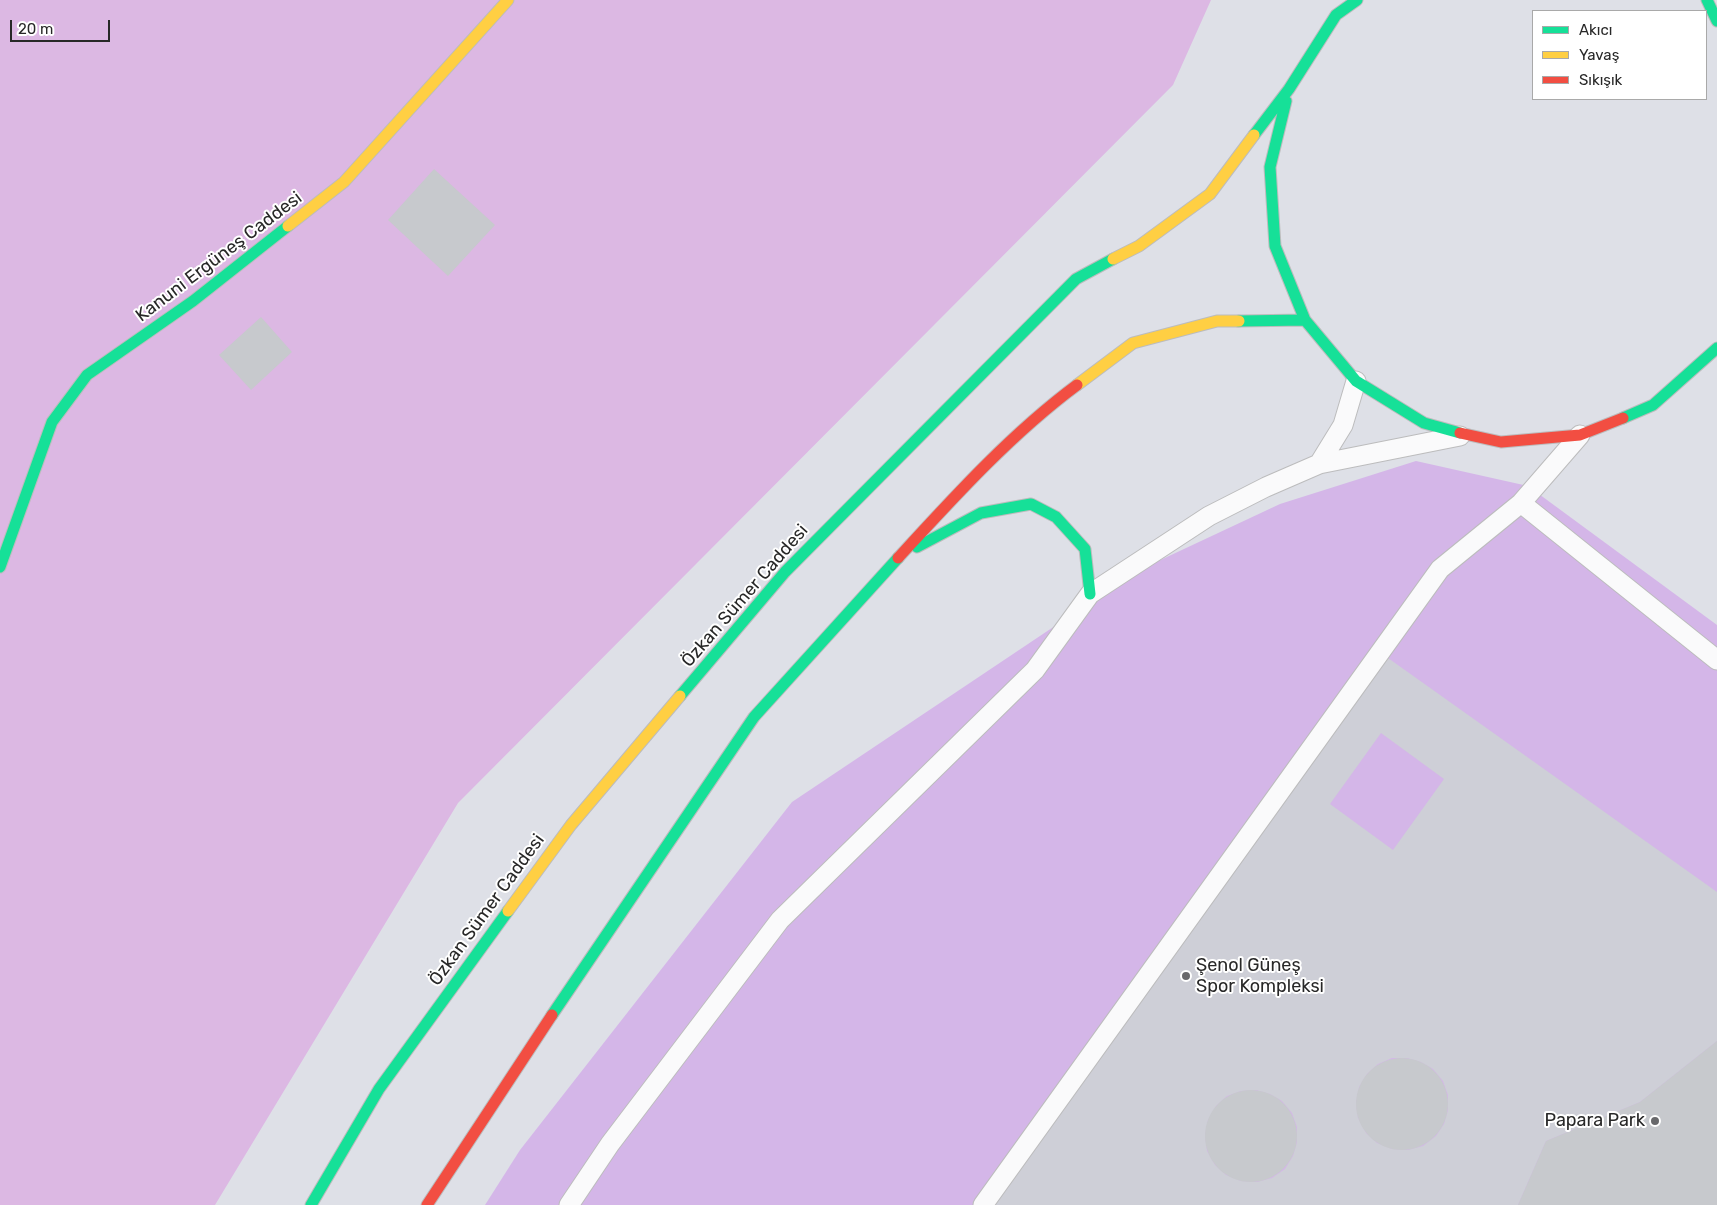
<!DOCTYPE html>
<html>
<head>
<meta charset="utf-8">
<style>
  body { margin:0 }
  #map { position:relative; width:1717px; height:1205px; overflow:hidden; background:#dee0e7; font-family:Rubik,sans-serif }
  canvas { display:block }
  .legend { position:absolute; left:1532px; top:10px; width:175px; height:90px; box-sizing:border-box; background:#fff; border:1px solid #a9a9a9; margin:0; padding:6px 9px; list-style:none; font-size:15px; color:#282828 }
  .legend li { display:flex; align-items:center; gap:10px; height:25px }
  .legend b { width:25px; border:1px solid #a9a9a9 }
  .scale { position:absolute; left:10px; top:20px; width:100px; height:22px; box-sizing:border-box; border:2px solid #282828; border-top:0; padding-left:6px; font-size:15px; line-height:18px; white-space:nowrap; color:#282828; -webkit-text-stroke:4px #fff; paint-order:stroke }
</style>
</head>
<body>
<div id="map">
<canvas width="1717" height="1205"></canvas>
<ul class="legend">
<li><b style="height:6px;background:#16e098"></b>Akıcı</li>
<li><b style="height:6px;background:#ffcf43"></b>Yavaş</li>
<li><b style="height:6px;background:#f24e42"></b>Sıkışık</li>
</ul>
<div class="scale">20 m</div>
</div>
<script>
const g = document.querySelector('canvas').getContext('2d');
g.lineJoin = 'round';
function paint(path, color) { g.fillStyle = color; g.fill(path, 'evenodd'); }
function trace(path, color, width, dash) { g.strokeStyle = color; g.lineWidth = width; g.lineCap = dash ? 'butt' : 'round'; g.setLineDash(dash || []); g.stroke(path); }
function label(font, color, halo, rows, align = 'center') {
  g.font = font + ' Rubik,sans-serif'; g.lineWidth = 4; g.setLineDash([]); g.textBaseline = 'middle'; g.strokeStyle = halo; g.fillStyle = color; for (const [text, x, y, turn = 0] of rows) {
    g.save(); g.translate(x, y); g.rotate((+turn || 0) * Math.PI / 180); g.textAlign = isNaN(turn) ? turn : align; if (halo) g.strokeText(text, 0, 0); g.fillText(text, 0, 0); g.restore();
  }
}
const green = new Path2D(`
  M 0,0 L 1211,0 L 1173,85 L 458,803 L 215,1205 L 0,1205 Z`);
const pitch = new Path2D(`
  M 1416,461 L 1528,486 L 1717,625 L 1717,1205 L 485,1205 L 520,1150 L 792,802 L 1137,571 L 1280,504 Z`);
const plaza = new Path2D(`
  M 1381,653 L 1717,892 L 1717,1041 L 1640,1102 L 1546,1141 L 1518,1205 L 983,1205 ZM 1381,733 L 1444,779 L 1393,850 L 1330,804 ZM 1392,1058 L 1407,1058 L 1421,1062 L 1433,1069 L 1443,1081 L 1448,1095 L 1448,1110 L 1444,1124 L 1436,1136 L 1423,1146 L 1408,1150 L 1392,1149 L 1377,1143 L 1366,1133 L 1358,1118 L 1356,1103 L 1359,1087 L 1367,1074 L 1378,1064 ZM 1256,1090 L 1270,1094 L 1282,1101 L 1292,1113 L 1297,1127 L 1297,1142 L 1293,1156 L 1285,1169 L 1272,1178 L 1257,1182 L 1241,1181 L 1226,1175 L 1215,1165 L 1207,1151 L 1205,1135 L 1208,1120 L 1216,1106 L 1227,1096 L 1241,1091 Z`);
const building = new Path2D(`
  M 434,169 L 495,225 L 448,276 L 388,220 Z
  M 261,317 L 292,352 L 251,390 L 219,355 Z
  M 1717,1041 L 1717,1205 L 1518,1205 L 1546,1141 L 1640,1102 Z
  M1356 1104a46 46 0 1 1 92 0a46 46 0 1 1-92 0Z
  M1205 1136a46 46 0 1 1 92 0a46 46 0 1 1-92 0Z`);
const lane = new Path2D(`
  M 1356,381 L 1343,425 L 1319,464 L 1460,436
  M 1521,503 L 1717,660
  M 569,1205 L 610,1144 L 780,920 L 1035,670 L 1090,594 L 1209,516 L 1266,487 L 1319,464
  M 983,1205 L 1440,569 L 1521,503 L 1580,435`);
const fast = new Path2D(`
  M 1707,0 L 1717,21
  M 1286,101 L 1270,167 L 1275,246 L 1305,320 L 1356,381 L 1424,423 L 1460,433
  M 1254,135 L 1289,89 L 1336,15 L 1357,0
  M 1239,321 L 1305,320
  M 1623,418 L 1653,405 L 1717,348
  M 917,547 L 981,513 L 1031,504 L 1056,517 L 1085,549 L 1090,594
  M 0,567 L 52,422 L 87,375 L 193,301 L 288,226
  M 680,696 L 785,572 L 1076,279 L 1113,259
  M 552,1015 L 754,717 L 898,558
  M 311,1205 L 379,1089 L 508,911`);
const slow = new Path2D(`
  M 288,226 L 344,182 L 508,0
  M 1113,259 L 1139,246 L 1210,194 L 1254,135
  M 1077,385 L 1133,343 L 1217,321 L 1239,321
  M 508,911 L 571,825 L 680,696`);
const jam = new Path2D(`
  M 1460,433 L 1501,442 L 1580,435 L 1623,418
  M 898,558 C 953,498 1011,434 1077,385
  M 427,1205 L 552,1015`);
const markers = [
  [1186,976,5,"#68686b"],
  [1655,1121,5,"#68686b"]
];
const streetNames = [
  ["Kanuni Ergüneş Caddesi",219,257,-37],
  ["Özkan Sümer Caddesi",745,596,-49],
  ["Özkan Sümer Caddesi",487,910,-54]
];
const poiNames = [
  ["Şenol Güneş",1196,966],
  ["Spor Kompleksi",1196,987],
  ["Papara Park",1645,1121,"right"]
];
paint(green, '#dcb8e3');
paint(pitch, '#d4b6e8');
paint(plaza, '#cecfd7');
paint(building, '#c7c9cd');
trace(lane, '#bcbcbd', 21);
trace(fast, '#bcbcbd', 13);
trace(slow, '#bcbcbd', 13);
trace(jam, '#bcbcbd', 13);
trace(lane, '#fafafb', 19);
trace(fast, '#16e098', 11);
trace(slow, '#ffcf43', 11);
trace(jam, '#f24e42', 11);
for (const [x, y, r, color] of markers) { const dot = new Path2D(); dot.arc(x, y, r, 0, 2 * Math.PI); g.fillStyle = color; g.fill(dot); trace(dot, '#fff', 2); }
label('18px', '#282828', '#fff', streetNames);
label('18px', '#282828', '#fff', poiNames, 'left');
</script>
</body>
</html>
